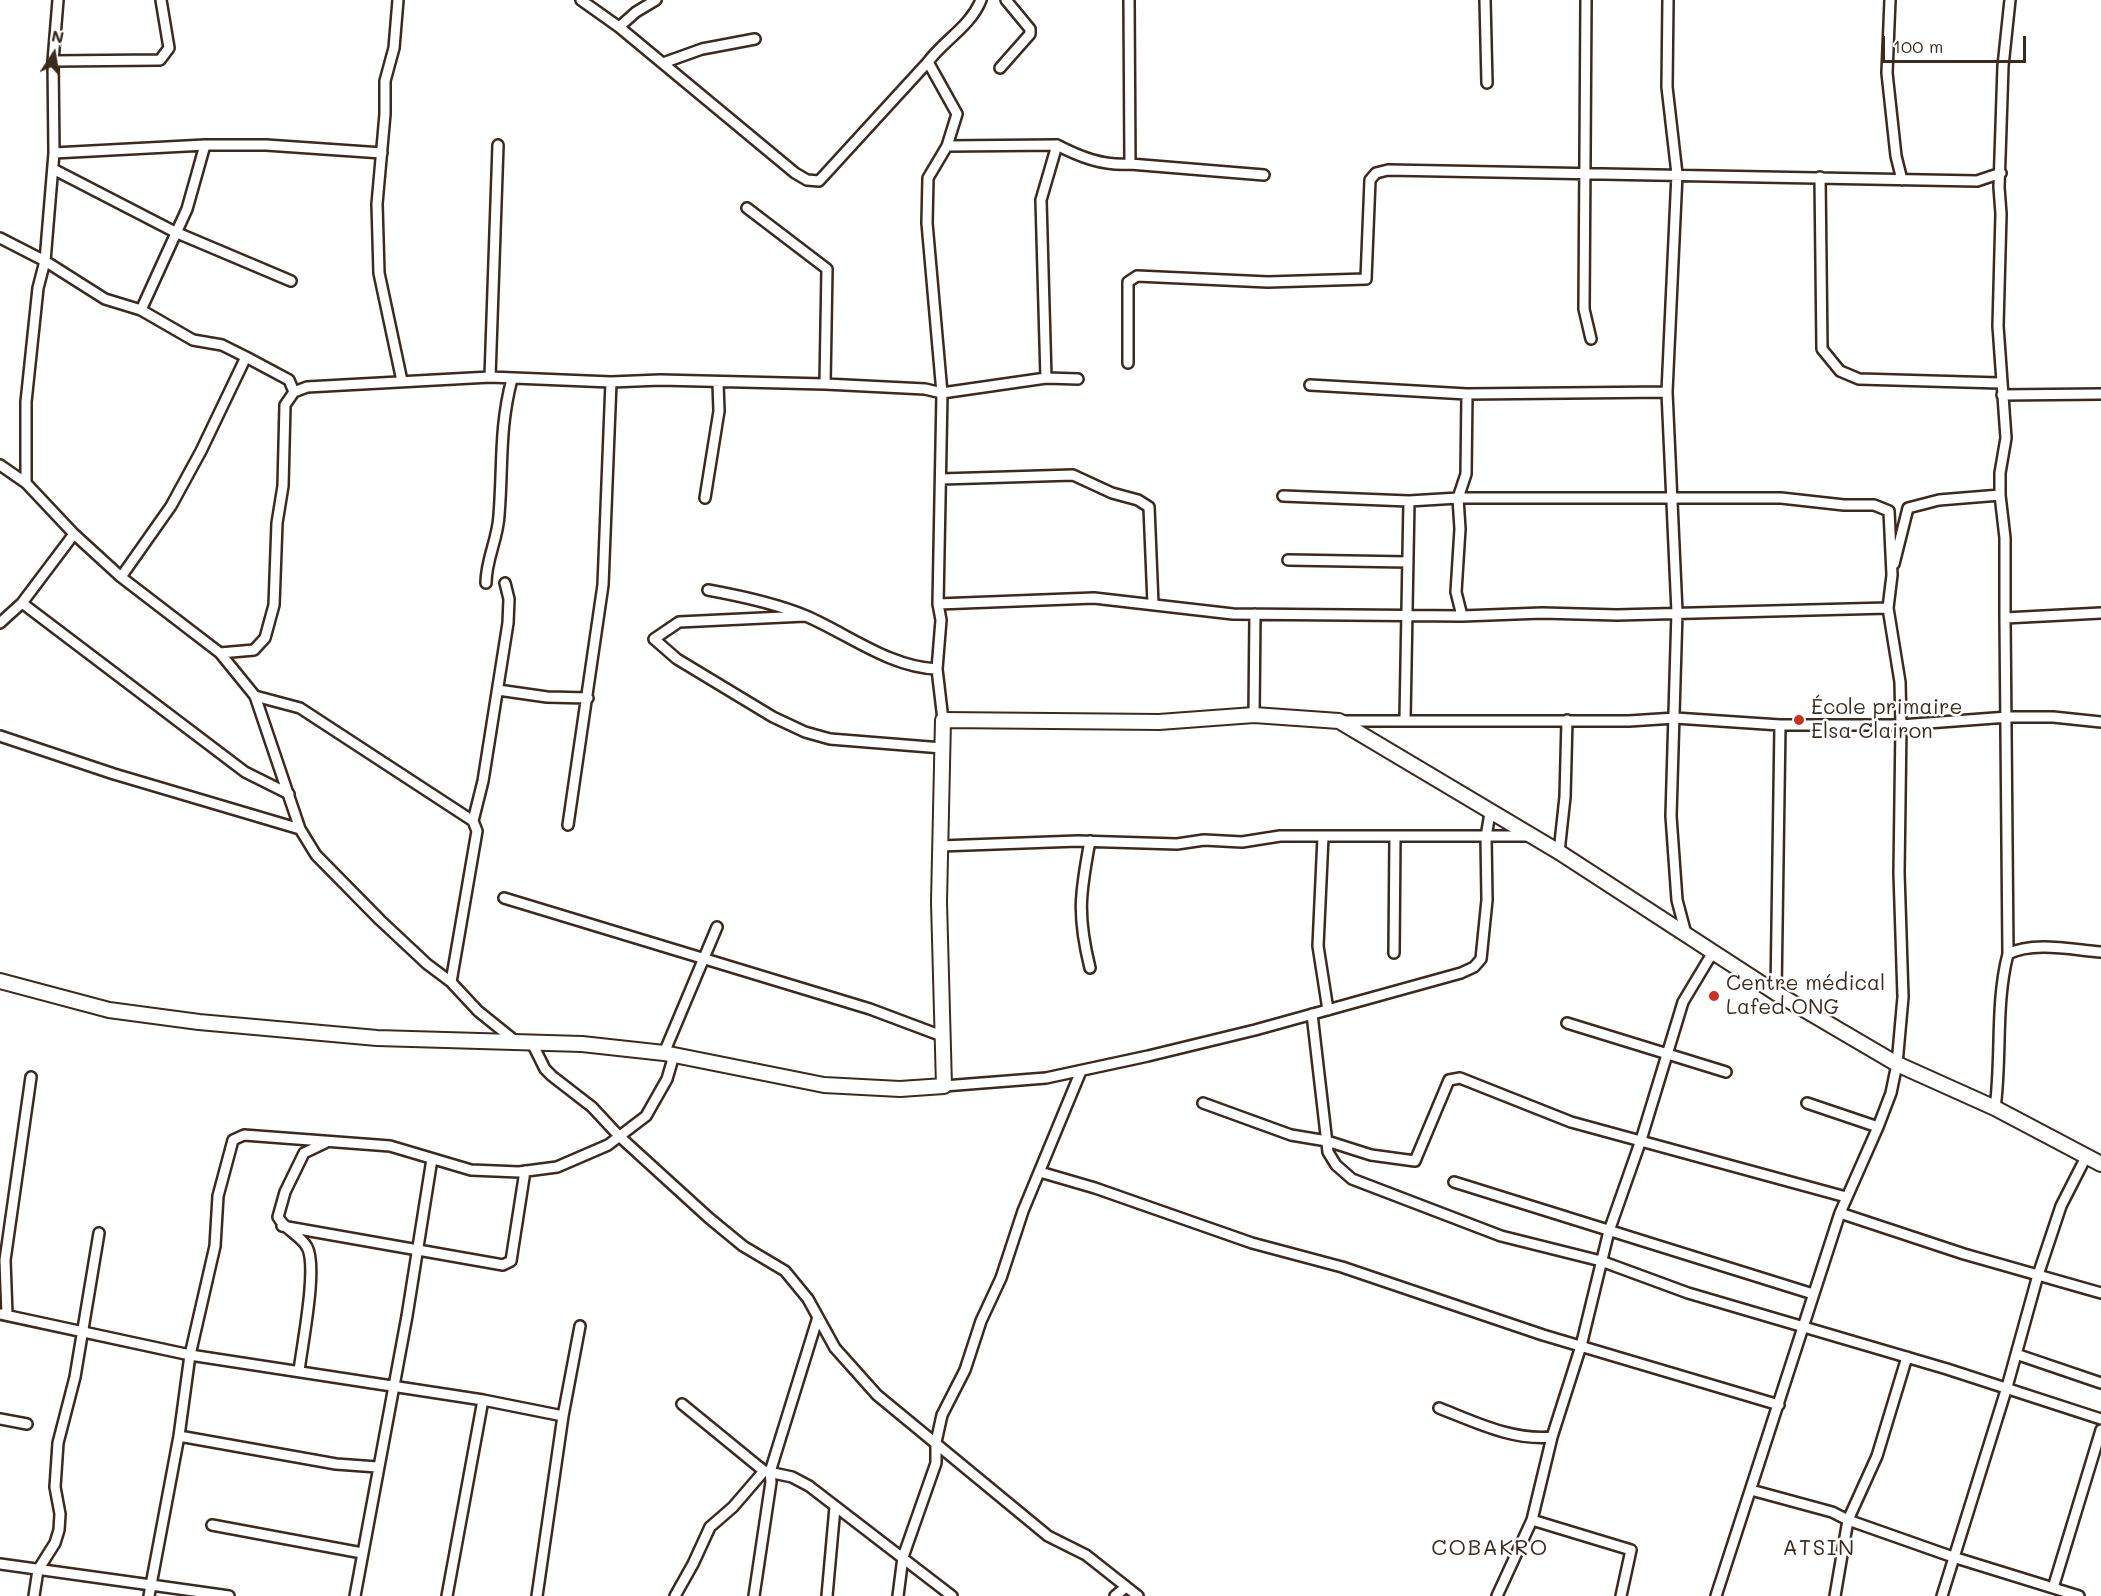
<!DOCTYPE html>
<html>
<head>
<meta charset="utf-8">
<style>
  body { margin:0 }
  #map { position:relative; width:2101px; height:1596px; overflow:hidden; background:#fff; font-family:Mali,sans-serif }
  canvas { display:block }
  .north { position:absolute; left:24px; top:24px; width:60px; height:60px; -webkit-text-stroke:4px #fff; paint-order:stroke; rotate:12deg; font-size:16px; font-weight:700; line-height:24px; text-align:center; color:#3b2a1e }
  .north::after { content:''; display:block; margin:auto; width:21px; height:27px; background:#3b2a1e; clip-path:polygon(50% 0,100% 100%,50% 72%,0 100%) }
  .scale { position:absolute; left:1882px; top:36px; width:144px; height:27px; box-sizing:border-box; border:3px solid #3b2a1e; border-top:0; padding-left:8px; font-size:18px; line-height:21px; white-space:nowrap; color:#3b2a1e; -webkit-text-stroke:4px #fff; paint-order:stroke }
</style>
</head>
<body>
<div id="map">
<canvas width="2101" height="1596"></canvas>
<div class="north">N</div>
<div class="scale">100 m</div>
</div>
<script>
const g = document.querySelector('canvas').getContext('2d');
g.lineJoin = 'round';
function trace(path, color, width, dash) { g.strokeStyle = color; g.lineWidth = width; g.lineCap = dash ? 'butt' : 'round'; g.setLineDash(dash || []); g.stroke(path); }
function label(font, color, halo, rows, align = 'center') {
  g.font = font + ' Mali,sans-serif'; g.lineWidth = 5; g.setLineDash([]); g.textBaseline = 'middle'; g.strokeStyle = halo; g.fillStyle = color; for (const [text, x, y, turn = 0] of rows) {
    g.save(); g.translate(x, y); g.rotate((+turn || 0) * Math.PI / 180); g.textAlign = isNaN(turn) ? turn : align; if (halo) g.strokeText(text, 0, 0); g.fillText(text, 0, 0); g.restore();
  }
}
const street = new Path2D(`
  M 398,0 L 394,48 L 385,81 L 385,114 L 377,204 L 379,273 L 402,381
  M 581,0 L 619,27 L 795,173 L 807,180 L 819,181 L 928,62
  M 1129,0 L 1130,164
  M 1485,0 L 1487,83
  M 1586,0 L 1584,309 L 1591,339
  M 1668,0 L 1667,87 L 1677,174 L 1667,392 L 1677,612 L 1671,816 L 1677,900 L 1686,934
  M 1890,0 L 1887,73 L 1896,156 L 1902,180
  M 619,27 L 636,12 L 656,0
  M 53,61 L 160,60 L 169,48 L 161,0
  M 663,63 L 702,49 L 755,39
  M 1000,68 L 1030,34 L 1030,29 L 1006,0
  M 1057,145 C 1080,157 1103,166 1130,164 L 1264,175
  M 947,146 L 1057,145 L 1041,200 L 1046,378
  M 54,153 L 205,145 L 266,145 L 382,153
  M 53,169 L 175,232 L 291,281
  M 1820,177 L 1822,349 L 1840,371 L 1859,379 L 2000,383
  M 747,208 L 827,269 L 825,384
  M 0,238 L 45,261 L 105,299 L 141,310 L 193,340 L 222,345 L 246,357
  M 141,310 L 187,209 L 205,145
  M 1128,363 L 1128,282 L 1137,276 L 1268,282 L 1366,279 L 1370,180 L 1376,173 L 1388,170 L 1977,181 L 2001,173
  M 490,377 L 498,145
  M 1310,385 L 1467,394 L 1667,392
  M 2002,395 L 2101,394
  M 0,465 L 26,483 L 74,534 L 121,577 L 220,653 L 255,696 L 300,829 L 316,855 L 380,920 L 427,964 L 451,982 L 478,1011 L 514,1040
  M 941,479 L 1073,475 L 1112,493 L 1138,500 L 1149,507 L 1153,604
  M 26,483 L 26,402 L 38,288 L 45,261 L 54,153 L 53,61 L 58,0
  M 1283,496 L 1409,501 L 1458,498 L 1781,498 L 1844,505 L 1874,505 L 1889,511 L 1892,575 L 1888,608 L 1900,682 L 1901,725 L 1899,873 L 1903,997 L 1897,1064 L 1891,1093 L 1878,1127 L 1840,1213 L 1716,1596
  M 705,498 L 719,411 L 718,383
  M 1288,560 L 1408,562
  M 1894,564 L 1908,508 L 1939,500 L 2000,495
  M 121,577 L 171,506 L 201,451 L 246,357 L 289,380 L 294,392
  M 486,583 C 486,559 498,539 499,515 C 503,466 499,428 512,379
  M 708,590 C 741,596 775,603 806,616 C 848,634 889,667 937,669
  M 22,603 L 245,772 L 289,794
  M 938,604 L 1094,598 L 1233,614 L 1462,616 L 1542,613 L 1617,615 L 1888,608
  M 805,616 L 679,622 L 654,639 L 677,659 L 773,717 L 805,732 L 830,739 L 942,748
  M 1462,616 L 1456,592 L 1460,529 L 1458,498 L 1466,474 L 1467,394
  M 2005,618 L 2005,538 L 2000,495 L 2000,473 L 2006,438 L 1998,326 L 2001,214 L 1999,187 L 2003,66 L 2010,0
  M 0,623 L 22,603 L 74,534
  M 220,653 L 254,650 L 265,638 L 274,605 L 277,523 L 283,486 L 285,405 L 294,392 L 307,387 L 490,377 L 611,382 L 660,380 L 825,384 L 925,389 L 942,393 L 1046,378 L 1078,379
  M 498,690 L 547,697 L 588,698
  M 255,696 L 300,708 L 473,821 L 477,831 L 451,982
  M 1254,715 L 1255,614
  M 1405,719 L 1409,501
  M 943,720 L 937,669 L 941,620 L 938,604 L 942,393 L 927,223 L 928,178 L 947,146 L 957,114 L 928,62 C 944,40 970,27 981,0
  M 1341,721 L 1629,721 L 1675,718 L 1780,725 L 1901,725 L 2008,717 L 2053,717 L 2101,722
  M 0,736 L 114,774 L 300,829
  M 473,821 L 483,781 L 508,623 L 509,599 L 505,583
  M 568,825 L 603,585 L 611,382
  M 1323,837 L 1318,946 L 1328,1010
  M 940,846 L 1078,841 L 1177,844 L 1204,840 L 1242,842 L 1280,836 L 1530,836
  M 1559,852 L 1565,797 L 1567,720
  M 504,898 L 870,1009 L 942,1036
  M 1394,953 L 1395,836
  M 2008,954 L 2005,618 L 2101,613
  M 1090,968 C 1077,915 1080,894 1090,841
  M 1776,993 L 1780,725
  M 1312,1014 L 1328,1152 L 1336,1165 L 1352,1179 L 1501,1236 L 1601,1261 L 1688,1293 L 1947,1369 L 2101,1419
  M 1567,1023 L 1726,1072
  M 531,1041 L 545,1069 L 552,1076 L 592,1107 L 619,1136 L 709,1218 L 743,1246 L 785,1271 L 808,1299 L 835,1348 L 877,1395 L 1048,1536 L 1086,1555 L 1138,1596
  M 664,1053 L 717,927
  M 944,1086 L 1046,1078 L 1148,1056 L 1255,1030 L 1461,973 L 1474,967 L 1481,959 L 1487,900 L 1486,837 L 1490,813
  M 1203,1103 L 1291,1135 L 1327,1141 L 1371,1155 L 1415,1161 L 1449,1080 L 1460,1078 L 1571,1122 L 1846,1197
  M 1807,1103 L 1878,1127
  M 1995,1108 C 2002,1057 1995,1004 2008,954 C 2034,941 2073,950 2101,952
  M 1040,1172 L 1095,1188 L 1252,1243 L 1342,1267 L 1543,1335 L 1779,1405
  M 1454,1182 L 1813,1294
  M 1840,1213 L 1964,1254 L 2101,1293
  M 282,1226 L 503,1265 L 511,1261 L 525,1171
  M 0,1314 L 190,1355 L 483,1400 L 563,1416
  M 7,1315 L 5,1260 L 31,1077
  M 2016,1354 L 2101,1383
  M 299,1371 C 302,1345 318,1267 307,1247 C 300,1235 285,1230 278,1217 L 285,1192 L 304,1153 L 325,1143
  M 682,1404 L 764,1471 L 792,1477 L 809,1486 L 952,1596
  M 1439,1408 C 1475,1422 1513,1441 1552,1437
  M 0,1419 L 27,1424
  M 179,1436 L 336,1464 L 377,1467
  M 1751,1490 L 1832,1512 L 1848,1520 L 1953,1557 L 2079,1596
  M 1532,1520 L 1631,1550 L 1621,1596
  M 212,1525 L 362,1553
  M 0,1564 L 151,1585 L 179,1436 L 190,1355 L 215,1246 L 218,1196 L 233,1140 L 244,1135 L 390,1146 L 471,1170 L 519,1172 L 557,1167 L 608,1145 L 646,1116 L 667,1079 L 674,1055
  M 2053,1588 L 2101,1430
  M 34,1596 L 38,1570 L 55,1543 L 59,1530 L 60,1514 L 55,1487 L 58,1443 L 75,1377 L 99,1233
  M 149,1596 L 151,1585 L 229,1596
  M 355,1596 L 407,1316 L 432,1159
  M 447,1596 L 483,1400
  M 537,1596 L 563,1416 L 580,1326
  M 675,1596 L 693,1564 L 710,1527 L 733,1507 L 764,1471
  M 754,1596 L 771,1482 L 770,1472 L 818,1317
  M 827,1596 L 835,1507
  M 898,1596 L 903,1557 L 936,1463 L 936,1442 L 942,1415 L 965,1370 L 981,1321 L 1001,1278 L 1023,1211 L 1081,1071
  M 1115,1596 L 1126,1587
  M 1497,1596 L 1532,1520 L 1552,1437 L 1581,1346 L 1609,1231 L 1641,1140 L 1683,1002 L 1713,952
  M 1835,1596 L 1848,1520 L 1877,1456 L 1907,1357
  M 1942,1596 L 2007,1387 L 2038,1275 L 2061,1206 L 2087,1155`);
const secondary = new Path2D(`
  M 0,981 L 109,1010 L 199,1022 L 377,1038 L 582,1044 L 664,1053 L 824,1085 L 900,1089 L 944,1086 L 939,902 L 943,720 L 1159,722 L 1254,715 L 1339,721 L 1559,852 L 1776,993 L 1897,1064 L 1995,1108 L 2101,1164`);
const markers = [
  [1799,720,6,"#c8321e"],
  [1714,996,6,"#c8321e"]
];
const poiNames = [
  ["École primaire",1811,708],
  ["Elsa Clairon",1811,732],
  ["Centre médical",1726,984],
  ["Lafed ONG",1726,1008]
];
const neighbourhoodNames = [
  ["COBAKRO",1490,1548],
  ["ATSIN",1819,1548]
];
trace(street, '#3b2a1e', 14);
trace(secondary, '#3b2a1e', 18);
trace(street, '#fff', 9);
trace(secondary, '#fff', 14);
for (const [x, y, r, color] of markers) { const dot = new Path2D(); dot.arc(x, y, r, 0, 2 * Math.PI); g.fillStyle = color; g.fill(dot); trace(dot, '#fff', 2); }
label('21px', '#3b2a1e', '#fff', poiNames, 'left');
g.letterSpacing = '1.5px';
label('22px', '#3b2a1e', '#fff', neighbourhoodNames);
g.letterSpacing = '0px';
</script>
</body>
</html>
